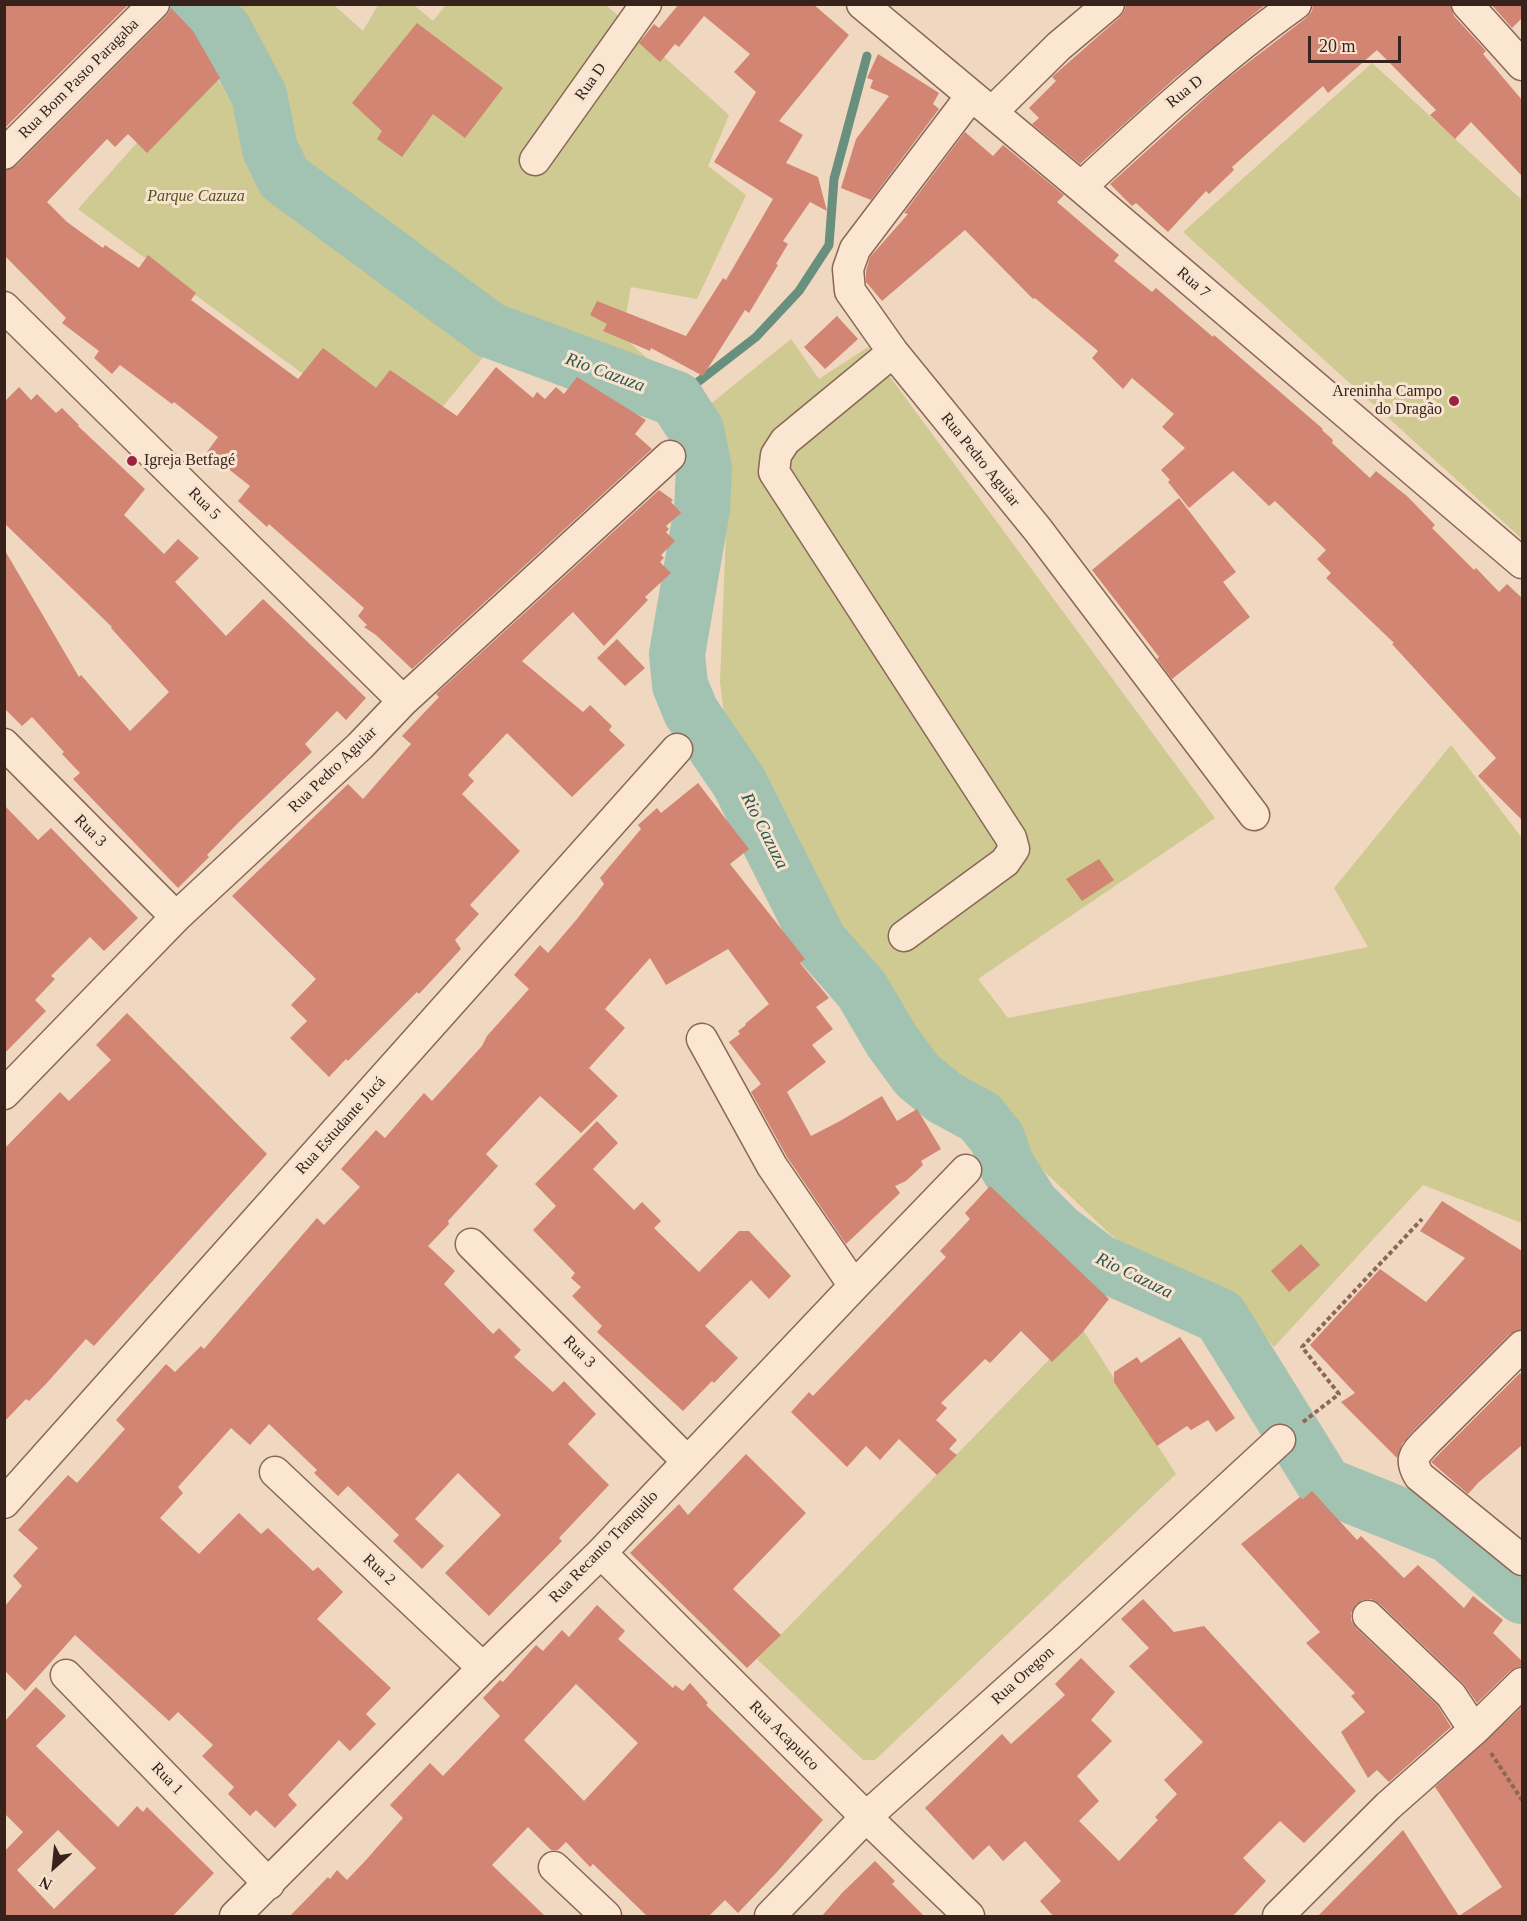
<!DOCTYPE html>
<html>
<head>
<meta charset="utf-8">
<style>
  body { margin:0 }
  #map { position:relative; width:1527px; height:1921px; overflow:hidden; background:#f0d7bf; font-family:"Times New Roman",serif }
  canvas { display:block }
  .frame { position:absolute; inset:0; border:6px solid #38231c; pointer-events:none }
  .north { position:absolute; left:24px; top:1837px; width:60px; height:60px; -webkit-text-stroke:4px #f7e3cf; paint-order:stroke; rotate:207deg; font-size:16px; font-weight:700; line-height:24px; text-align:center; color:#38231c }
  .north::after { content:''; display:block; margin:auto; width:21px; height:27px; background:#38231c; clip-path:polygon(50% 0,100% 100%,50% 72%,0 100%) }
  .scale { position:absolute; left:1308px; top:36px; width:93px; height:27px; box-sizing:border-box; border:3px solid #38231c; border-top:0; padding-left:8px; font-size:18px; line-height:21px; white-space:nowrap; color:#38231c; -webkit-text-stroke:4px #f7e3cf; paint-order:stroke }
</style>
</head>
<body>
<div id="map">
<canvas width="1527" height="1921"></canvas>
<div class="frame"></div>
<div class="north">N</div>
<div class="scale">20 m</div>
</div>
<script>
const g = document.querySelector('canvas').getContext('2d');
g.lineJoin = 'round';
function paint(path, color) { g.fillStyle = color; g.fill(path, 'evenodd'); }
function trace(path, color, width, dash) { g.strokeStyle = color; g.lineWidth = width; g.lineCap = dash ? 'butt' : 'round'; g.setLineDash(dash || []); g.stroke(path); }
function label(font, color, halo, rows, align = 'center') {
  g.font = font + ' "Times New Roman",serif'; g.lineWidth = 6; g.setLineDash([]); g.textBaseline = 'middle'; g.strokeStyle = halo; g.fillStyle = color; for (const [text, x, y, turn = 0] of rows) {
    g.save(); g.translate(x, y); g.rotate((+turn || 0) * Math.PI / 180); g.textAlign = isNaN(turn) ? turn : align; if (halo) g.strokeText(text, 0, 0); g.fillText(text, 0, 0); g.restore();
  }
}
const green = new Path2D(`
  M 209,5 L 334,5 L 363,31 L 378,5 L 414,5 L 433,21 L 446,5 L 606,5 L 729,115 L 708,166 L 746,195 L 697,299 L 631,287 L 622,335 L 665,375 L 472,297 L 317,187 L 236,78 Z
  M 208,63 L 279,183 L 495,343 L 407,450 L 78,209 Z
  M 1372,63 L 1522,200 L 1522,539 L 1183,232 Z
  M 791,339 L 819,379 L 868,347 L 1215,818 L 978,979 L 1008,1018 L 1368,947 L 1334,888 L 1451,745 L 1522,838 L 1522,1223 L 1423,1185 L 1274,1347 L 1237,1303 L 1158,1268 L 1111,1235 L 961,1092 L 812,894 L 727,739 L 720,682 L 727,507 L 703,410 Z
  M 1081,1327 L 1176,1474 L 875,1760 L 863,1760 L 757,1659 Z`);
const stream = new Path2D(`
  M 676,399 L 756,337 L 799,291 L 829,245 L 834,179 L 867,56`);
const river = new Path2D(`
  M 197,4 L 224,30 L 259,95 L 270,149 L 284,178 L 490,330 L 676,399 L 696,430 L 704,469 L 702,509 L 677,654 L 680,685 L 691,712 L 739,782 L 819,941 L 862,990 L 892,1041 L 917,1075 L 945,1098 L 980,1117 L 997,1138 L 1007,1166 L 1032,1205 L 1058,1231 L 1099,1262 L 1220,1316 L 1325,1485 L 1449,1535 L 1522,1596`);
const building = new Path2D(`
  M 4,4 L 129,4 L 4,129 Z
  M 679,4 L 813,4 L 849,35 L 779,121 L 803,135 L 786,163 L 818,177 L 827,211 L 810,202 L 783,241 L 788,244 L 776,264 L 778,265 L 749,313 L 745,310 L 703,376 L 651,348 L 650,351 L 603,331 L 607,324 L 590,315 L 597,301 L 686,336 L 723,278 L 726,280 L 773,199 L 714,162 L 756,92 L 734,72 L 750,54 L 704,16 L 679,47 L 675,44 L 660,62 L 639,43 L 654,24 L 659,28 Z
  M 1126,4 L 1266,4 L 1174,79 L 1080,164 L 1032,124 L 1039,118 L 1029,108 L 1056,81 L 1052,77 L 1120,17 L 1125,10 Z
  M 1313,4 L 1450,4 L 1454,16 L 1486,51 L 1483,54 L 1522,100 L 1522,176 L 1471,122 L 1455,139 L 1430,115 L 1436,110 L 1377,50 L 1328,93 L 1323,86 L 1232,167 L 1234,170 L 1209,194 L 1206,191 L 1168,232 L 1136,203 L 1132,206 L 1110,184 L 1223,82 L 1306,18 L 1312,11 Z
  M 1491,4 L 1522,4 L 1522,18 L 1512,28 Z
  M 171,8 L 193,31 L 220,78 L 147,153 L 128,134 L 115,147 L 107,139 L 47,202 L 67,222 L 103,248 L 105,245 L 139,268 L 148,255 L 196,293 L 191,300 L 298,379 L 323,348 L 376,388 L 390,370 L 457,416 L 496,367 L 533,398 L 537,392 L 545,399 L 556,387 L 564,394 L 577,377 L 646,420 L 635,434 L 652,449 L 412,669 L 376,635 L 364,627 L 367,625 L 358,616 L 364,608 L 269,524 L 267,527 L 238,501 L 250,486 L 207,452 L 218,437 L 174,402 L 172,404 L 120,365 L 112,374 L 94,358 L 99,351 L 62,323 L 66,318 L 4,255 L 4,171 L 16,166 L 166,16 Z
  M 417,23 L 503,88 L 465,138 L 433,114 L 402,157 L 377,139 L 382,131 L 352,103 Z
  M 878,54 L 939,93 L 933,104 L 939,109 L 871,200 L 841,188 L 856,139 L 889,96 L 870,88 L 873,80 L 867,78 Z
  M 965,132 L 993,156 L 1003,145 L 1064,195 L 1057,202 L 1119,255 L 1114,261 L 1152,292 L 1156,288 L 1213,337 L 1214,335 L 1323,429 L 1322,430 L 1333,440 L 1332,443 L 1370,478 L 1376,471 L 1408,497 L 1435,525 L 1432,528 L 1474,570 L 1476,568 L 1499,592 L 1507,584 L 1522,598 L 1522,820 L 1478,776 L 1496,758 L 1392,644 L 1394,643 L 1326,578 L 1331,573 L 1317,559 L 1326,550 L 1275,501 L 1269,506 L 1233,471 L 1189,508 L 1168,482 L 1170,480 L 1161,470 L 1185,448 L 1162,427 L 1174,414 L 1132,378 L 1123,389 L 1092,358 L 1098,351 L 1035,298 L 1033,299 L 965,230 L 882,301 L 866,282 L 866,271 L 870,257 L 908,214 L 904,213 Z
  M 837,316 L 858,339 L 825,369 L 804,347 Z
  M 19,387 L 31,400 L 37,394 L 56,413 L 62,408 L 79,425 L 78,426 L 145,489 L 124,515 L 164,554 L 178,539 L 199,558 L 175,582 L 226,636 L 263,599 L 366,698 L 346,720 L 337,711 L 305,744 L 312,752 L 238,823 L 207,855 L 209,857 L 178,888 L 73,779 L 80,773 L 62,754 L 64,752 L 32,717 L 22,726 L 4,708 L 4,549 L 79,677 L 81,675 L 130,731 L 169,692 L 111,628 L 112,627 L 4,523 L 4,402 Z
  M 659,490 L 673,500 L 671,502 L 681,513 L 666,526 L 669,529 L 666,532 L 675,541 L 661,555 L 664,558 L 660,562 L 671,573 L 645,597 L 648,600 L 604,646 L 573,612 L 522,661 L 583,712 L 590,705 L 612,726 L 609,730 L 625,745 L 572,797 L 507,733 L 468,775 L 474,781 L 462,794 L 520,851 L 470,905 L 479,914 L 455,940 L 461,949 L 419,994 L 417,992 L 348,1061 L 346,1059 L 329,1077 L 290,1038 L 307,1021 L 291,1005 L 316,979 L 232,896 L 348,784 L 363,799 L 411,744 L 402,736 L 439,697 L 436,694 Z
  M 1179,498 L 1236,572 L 1223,582 L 1250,617 L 1172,679 L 1157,659 L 1159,657 L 1092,570 Z
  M 617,639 L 645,668 L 625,686 L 597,658 Z
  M 698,783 L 749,849 L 730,864 L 805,959 L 800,963 L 829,998 L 816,1007 L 833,1029 L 812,1045 L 826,1062 L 787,1092 L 811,1136 L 840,1121 L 882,1096 L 897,1121 L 917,1109 L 941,1149 L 921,1161 L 923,1165 L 906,1181 L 895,1186 L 900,1193 L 846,1244 L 787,1157 L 751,1092 L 761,1084 L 729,1042 L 740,1034 L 738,1031 L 746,1025 L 745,1024 L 769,1004 L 728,949 L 666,985 L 650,958 L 605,1009 L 625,1028 L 589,1068 L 618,1096 L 581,1133 L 540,1096 L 486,1154 L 498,1166 L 448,1221 L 449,1224 L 428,1246 L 455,1271 L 444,1284 L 493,1334 L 499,1328 L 521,1350 L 514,1357 L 553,1392 L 564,1381 L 596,1414 L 568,1444 L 609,1485 L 559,1538 L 562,1541 L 489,1616 L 445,1573 L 501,1515 L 458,1473 L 415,1519 L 444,1546 L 422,1569 L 393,1541 L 399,1535 L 348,1486 L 338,1496 L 314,1473 L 317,1470 L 269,1424 L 250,1445 L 231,1428 L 178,1487 L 183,1493 L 160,1518 L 199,1554 L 239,1513 L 261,1534 L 268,1528 L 313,1571 L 318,1567 L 343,1592 L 317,1619 L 391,1688 L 366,1714 L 376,1724 L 350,1751 L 339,1740 L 288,1795 L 297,1805 L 275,1828 L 256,1810 L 250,1816 L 228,1794 L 234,1787 L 202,1756 L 213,1745 L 178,1712 L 169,1721 L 75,1635 L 25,1691 L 4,1670 L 4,1607 L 22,1586 L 13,1576 L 38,1548 L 18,1530 L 68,1475 L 77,1483 L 125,1429 L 116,1420 L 166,1364 L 175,1372 L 201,1346 L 204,1349 L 317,1218 L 324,1225 L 360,1187 L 341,1169 L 376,1130 L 385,1138 L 424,1093 L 432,1101 L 482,1046 L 487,1036 L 529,989 L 514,975 L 540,945 L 548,953 L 577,919 L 604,884 L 600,878 L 641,829 L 638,825 L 657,808 L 661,813 Z
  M 4,805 L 38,840 L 51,828 L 138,918 L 104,951 L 90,937 L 51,976 L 55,979 L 35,1000 L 46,1011 L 4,1054 Z
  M 1099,859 L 1114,880 L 1082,901 L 1066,879 Z
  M 127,1013 L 267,1154 L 94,1346 L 86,1339 L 45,1385 L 29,1401 L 26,1399 L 4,1422 L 4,1149 L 60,1092 L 69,1101 L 111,1060 L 96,1045 Z
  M 597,1121 L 618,1143 L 593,1169 L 634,1210 L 642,1202 L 661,1221 L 654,1228 L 699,1272 L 739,1231 L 749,1231 L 791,1276 L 769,1299 L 751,1280 L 705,1326 L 738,1358 L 714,1383 L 712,1381 L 683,1411 L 597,1332 L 602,1326 L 572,1296 L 581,1287 L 571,1278 L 575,1273 L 533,1230 L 556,1206 L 535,1184 Z
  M 990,1186 L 1109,1299 L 1082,1333 L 1052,1362 L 1021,1331 L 990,1363 L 985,1359 L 941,1403 L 947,1408 L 936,1420 L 957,1440 L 949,1449 L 957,1455 L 937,1475 L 899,1439 L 880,1460 L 866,1446 L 847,1467 L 791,1412 L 809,1392 L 813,1396 L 946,1257 L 940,1251 L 970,1219 L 965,1213 Z
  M 1442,1201 L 1522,1251 L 1522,1329 L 1510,1334 L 1414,1430 L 1402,1444 L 1397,1458 L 1341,1402 L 1355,1393 L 1310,1345 L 1380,1269 L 1426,1302 L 1465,1258 L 1420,1231 Z
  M 1301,1244 L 1320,1265 L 1289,1292 L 1271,1271 Z
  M 1180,1337 L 1235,1418 L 1216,1432 L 1208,1420 L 1191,1430 L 1187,1426 L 1157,1446 L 1114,1382 L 1114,1372 L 1137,1357 L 1141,1363 Z
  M 1520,1373 L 1522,1376 L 1522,1445 L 1479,1482 L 1468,1494 L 1431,1462 Z
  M 746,1454 L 806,1513 L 733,1589 L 781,1635 L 747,1668 L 630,1553 L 679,1504 L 688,1515 Z
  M 1312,1491 L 1357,1540 L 1361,1536 L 1404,1578 L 1418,1565 L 1464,1608 L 1473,1596 L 1503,1620 L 1493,1633 L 1522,1661 L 1522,1666 L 1517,1667 L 1510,1671 L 1477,1703 L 1463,1683 L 1380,1604 L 1371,1599 L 1363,1600 L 1356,1604 L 1351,1613 L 1351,1620 L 1356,1628 L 1438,1706 L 1451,1727 L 1389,1782 L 1377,1770 L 1368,1778 L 1341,1732 L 1365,1712 L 1351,1696 L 1355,1693 L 1306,1643 L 1320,1632 L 1241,1544 L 1300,1497 L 1303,1499 Z
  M 1143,1599 L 1174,1632 L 1204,1626 L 1356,1791 L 1304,1843 L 1280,1821 L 1243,1858 L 1266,1881 L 1232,1917 L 1054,1917 L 1040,1901 L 1061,1881 L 1025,1841 L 1003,1861 L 989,1845 L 973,1860 L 925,1808 L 1002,1734 L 1011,1744 L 1065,1695 L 1055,1684 L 1081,1658 L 1115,1692 L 1091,1720 L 1112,1741 L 1077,1776 L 1099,1801 L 1079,1821 L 1119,1861 L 1158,1820 L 1155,1817 L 1177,1794 L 1164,1780 L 1203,1742 L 1129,1666 L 1149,1648 L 1121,1619 Z
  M 597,1605 L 625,1631 L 618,1639 L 673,1688 L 675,1685 L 683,1691 L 690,1683 L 708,1703 L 706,1705 L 823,1820 L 777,1872 L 738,1913 L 725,1900 L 708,1917 L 648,1917 L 593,1864 L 590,1867 L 566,1842 L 558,1850 L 551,1850 L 528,1827 L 492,1865 L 546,1917 L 289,1917 L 328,1877 L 330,1879 L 337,1870 L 347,1880 L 366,1860 L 403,1818 L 390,1805 L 430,1763 L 443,1776 L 500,1716 L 483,1698 L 500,1680 L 503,1682 L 536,1645 L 543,1651 L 562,1630 L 569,1637 ZM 576,1684 L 638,1743 L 584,1801 L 524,1740 Z
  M 36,1687 L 66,1716 L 36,1746 L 118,1827 L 137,1806 L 143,1812 L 147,1807 L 214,1873 L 172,1917 L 4,1917 L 4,1852 L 23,1832 L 4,1813 L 4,1722 ZM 58,1830 L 96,1868 L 54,1909 L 17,1870 Z
  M 1522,1707 L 1522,1917 L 1317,1917 L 1403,1830 L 1459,1916 L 1502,1887 L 1435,1787 Z
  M 875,1861 L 895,1881 L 892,1884 L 925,1917 L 821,1917 L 842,1893 Z`);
const path = new Path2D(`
  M 1303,1422 L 1339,1394 L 1302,1347 L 1422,1219
  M 1491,1753 L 1522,1800`);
const minor = new Path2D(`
  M 862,4 L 1081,187 L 1522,563
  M 1467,4 L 1522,65
  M 971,96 L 855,249 L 848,269 L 850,291 L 893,352 L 1038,530 L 1254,815
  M 992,112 L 1059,46 L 1109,4
  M 4,154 L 154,4
  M 535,160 L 646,4
  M 1081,187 C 1150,123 1219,59 1296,4
  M 4,307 L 403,701
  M 893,352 L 785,441 L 776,455 L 774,472 L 1011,838 L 1014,849 L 1005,862 L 904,936
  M 4,744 L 176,917
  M 702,1039 L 772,1166 L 854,1286
  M 4,1094 L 176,917 L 360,746 L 403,701 L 670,456
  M 471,1244 L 687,1461
  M 1522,1346 L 1426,1442 C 1414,1455 1409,1459 1419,1476 L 1522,1560
  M 275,1472 L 483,1668
  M 4,1503 L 677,749
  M 601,1553 L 866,1817 L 969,1916
  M 1368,1616 L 1451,1695 L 1474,1730
  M 66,1675 L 269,1884
  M 554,1867 L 606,1916
  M 235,1916 L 483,1668 L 601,1553 L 854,1286 L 966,1170
  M 770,1916 L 866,1817 L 1068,1636 L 1280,1440
  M 1278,1916 L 1388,1806 L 1474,1730 L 1522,1683`);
const markers = [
  [1454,401,6,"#9c233e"],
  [132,461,6,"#9c233e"]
];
const streetNames = [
  ["Rua Bom Pasto Paragaba",79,79,-45],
  ["Rua D",591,82,-55],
  ["Rua D",1185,92,-39],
  ["Rua 7",1193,283,41],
  ["Rua Pedro Aguiar",980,460,51],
  ["Rua 5",204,504,45],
  ["Rua Pedro Aguiar",333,770,-44],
  ["Rua 3",90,831,45],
  ["Rua Estudante Jucá",341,1126,-48],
  ["Rua 3",579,1352,45],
  ["Rua Recanto Tranquilo",604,1547,-46],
  ["Rua 2",379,1570,43],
  ["Rua Oregon",1023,1676,-42],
  ["Rua Acapulco",784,1736,45],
  ["Rua 1",167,1779,46]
];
const parkNames = [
  ["Parque Cazuza",196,197]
];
const poiNames = [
  ["Areninha Campo",1442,392],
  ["do Dragão",1442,410],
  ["Igreja Betfagé",144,461,"left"]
];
const waterNames = [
  ["Rio Cazuza",605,373,20],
  ["Rio Cazuza",764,831,63],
  ["Rio Cazuza",1134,1276,26]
];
paint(green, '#cfc992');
trace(stream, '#69907e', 9);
trace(river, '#a2c2b2', 56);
paint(building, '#d18572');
trace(minor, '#8a6756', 33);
trace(path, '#8a6756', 4, [4.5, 3]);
trace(minor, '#fbe6d2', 30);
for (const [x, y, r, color] of markers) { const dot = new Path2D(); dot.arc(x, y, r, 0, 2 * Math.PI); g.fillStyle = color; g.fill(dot); trace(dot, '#f7e3cf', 2); }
label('16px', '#38231c', '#f7e3cf', streetNames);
label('italic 16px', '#545621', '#f7e3cf', parkNames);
label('16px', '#38231c', '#f7e3cf', poiNames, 'right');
label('italic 18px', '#2a594c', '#f7e3cf', waterNames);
</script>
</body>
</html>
